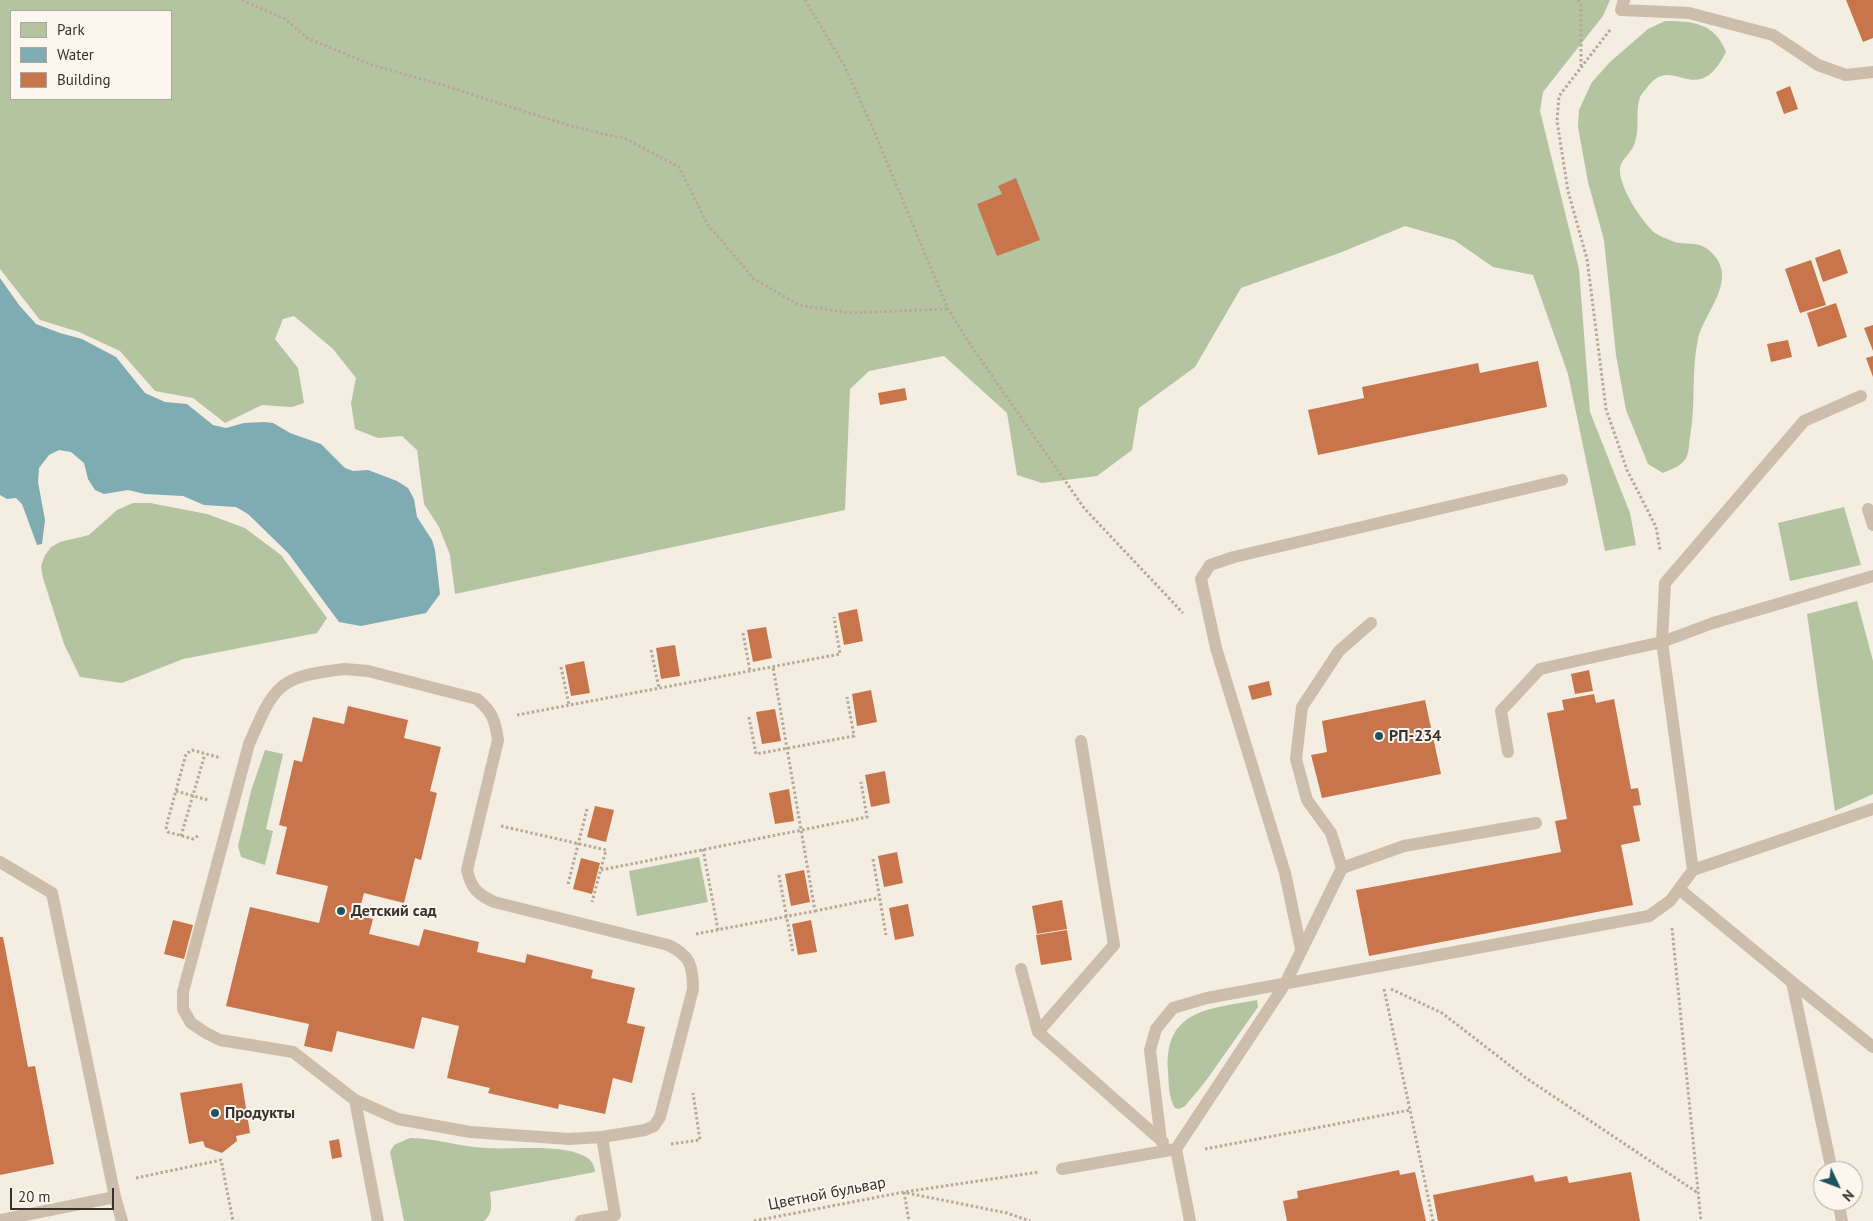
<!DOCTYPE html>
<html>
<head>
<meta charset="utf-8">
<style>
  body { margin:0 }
  #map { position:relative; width:1873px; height:1221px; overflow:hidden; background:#f4ede1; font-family:"PT Sans",sans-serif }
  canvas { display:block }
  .legend { position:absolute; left:10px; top:10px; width:162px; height:90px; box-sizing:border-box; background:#fbf6ee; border:1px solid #aea7a0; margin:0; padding:6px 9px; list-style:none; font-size:15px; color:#3b312b }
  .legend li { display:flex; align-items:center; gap:10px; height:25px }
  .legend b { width:25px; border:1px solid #aea7a0 }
  .north { position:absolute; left:1813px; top:1161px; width:50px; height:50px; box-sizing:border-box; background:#fbf6ee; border:1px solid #aea7a0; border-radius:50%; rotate:133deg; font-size:14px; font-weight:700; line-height:20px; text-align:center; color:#3b312b }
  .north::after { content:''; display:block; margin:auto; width:18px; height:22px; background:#1f545e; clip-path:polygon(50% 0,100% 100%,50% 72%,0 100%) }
  .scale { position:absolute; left:10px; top:1188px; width:104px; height:22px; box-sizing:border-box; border:2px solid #3b312b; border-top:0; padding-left:6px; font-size:15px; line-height:18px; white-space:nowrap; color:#3b312b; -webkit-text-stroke:4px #fbf6ee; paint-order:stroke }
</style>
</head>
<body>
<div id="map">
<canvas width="1873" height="1221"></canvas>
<ul class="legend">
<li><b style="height:14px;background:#b4c4a0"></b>Park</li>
<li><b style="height:14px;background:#7fabb2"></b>Water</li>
<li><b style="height:14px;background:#c8754b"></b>Building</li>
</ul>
<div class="north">N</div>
<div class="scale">20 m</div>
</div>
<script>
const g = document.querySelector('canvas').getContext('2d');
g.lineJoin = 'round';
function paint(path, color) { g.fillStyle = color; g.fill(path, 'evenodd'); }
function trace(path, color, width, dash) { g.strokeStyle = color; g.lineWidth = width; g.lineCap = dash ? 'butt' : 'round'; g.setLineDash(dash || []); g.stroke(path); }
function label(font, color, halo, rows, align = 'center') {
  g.font = font + ' "PT Sans",sans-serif'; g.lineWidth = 4; g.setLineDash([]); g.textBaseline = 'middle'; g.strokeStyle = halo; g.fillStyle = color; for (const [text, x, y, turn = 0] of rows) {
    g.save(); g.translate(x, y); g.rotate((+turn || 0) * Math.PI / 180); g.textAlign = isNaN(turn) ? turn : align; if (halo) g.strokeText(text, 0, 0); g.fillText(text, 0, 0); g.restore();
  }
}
const green = new Path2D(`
  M 0,0 L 1610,0 L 1603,16 L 1543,92 L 1540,111 L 1579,269 L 1590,412 L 1630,513 L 1636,545 L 1605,551 L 1568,374 L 1533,275 L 1493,267 L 1454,240 L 1405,226 L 1342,252 L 1241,288 L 1195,367 L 1139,408 L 1132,450 L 1097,476 L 1042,483 L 1017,475 L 1007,413 L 944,356 L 869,371 L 850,389 L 845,510 L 455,594 L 450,555 L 439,527 L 424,504 L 417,450 L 402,436 L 378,438 L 355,429 L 351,403 L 356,378 L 333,349 L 294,316 L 283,319 L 275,339 L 298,368 L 304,403 L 292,407 L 262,405 L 225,423 L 193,398 L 155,391 L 120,351 L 79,332 L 40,320 L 0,269 ZM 11,11 L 171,11 L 171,99 L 11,99 Z
  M 1665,21 C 1693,21 1715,23 1726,52 C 1697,110 1674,54 1649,85 C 1646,89 1642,93 1640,97 C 1635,111 1640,128 1635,142 C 1633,152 1621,159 1620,168 C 1618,186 1642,222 1655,233 C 1660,236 1667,239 1672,241 C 1688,247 1699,238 1714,255 C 1737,282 1704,313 1698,339 C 1691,372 1696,405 1690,437 C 1689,443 1689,451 1687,456 C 1683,466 1672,469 1663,473 L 1648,464 L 1626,410 L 1616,355 L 1604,240 L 1588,182 L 1578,127 L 1579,110 L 1592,82 L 1610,62 L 1648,29 Z
  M 133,503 L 150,503 L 207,514 L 245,528 L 281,555 L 327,618 L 317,633 L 183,659 L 122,683 L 80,677 L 64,644 L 43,578 L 41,566 L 45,555 L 51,547 L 60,542 L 89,535 L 117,510 Z
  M 1844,507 L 1861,565 L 1790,581 L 1778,523 Z
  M 1857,601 L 1873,661 L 1873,794 L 1835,811 L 1807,614 Z
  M 265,750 L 283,754 L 266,829 L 273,831 L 265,865 L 241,857 L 238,846 L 251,791 Z
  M 699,857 L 708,902 L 637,916 L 629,871 Z
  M 1257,1000 L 1258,1007 L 1205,1082 L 1185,1106 L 1179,1109 L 1175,1108 C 1168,1097 1169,1083 1168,1071 C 1164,1009 1210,1009 1257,1000 Z
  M 410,1138 C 436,1138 461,1147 486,1148 C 514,1150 557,1144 582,1155 C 590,1158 594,1163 595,1172 L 490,1192 C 491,1204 494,1212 484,1221 L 404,1221 L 390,1152 L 394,1145 Z`);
const water = new Path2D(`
  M 0,278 L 19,305 L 36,324 L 60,333 L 82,339 L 116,357 L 145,393 L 165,402 L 187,404 L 213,425 L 226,428 L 244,423 L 264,422 L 273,423 L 290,433 L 321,444 L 345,468 L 353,471 L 368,470 L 397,481 L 408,488 L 414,499 L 417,517 L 432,540 L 435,550 L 440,594 L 426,613 L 361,626 L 339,622 L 288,553 L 248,514 L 236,507 L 204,505 L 183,496 L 145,494 L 128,490 L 104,494 L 95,490 L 88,479 L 84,463 L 71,452 L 59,450 L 49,455 L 39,468 L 38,482 L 45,520 L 42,544 L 37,545 L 22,504 L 16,498 L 7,499 L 0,495 Z`);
const building = new Path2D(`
  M 1846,0 L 1873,0 L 1873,38 L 1863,42 Z
  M 1790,86 L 1798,109 L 1784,114 L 1776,92 Z
  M 1016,178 L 1040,240 L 997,256 L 977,204 L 1002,194 L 998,186 Z
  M 1840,249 L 1848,273 L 1823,282 L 1815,258 Z
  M 1811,260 L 1826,305 L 1800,313 L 1785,269 Z
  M 1836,303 L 1847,337 L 1818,347 L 1807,313 Z
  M 1873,325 L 1873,351 L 1864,328 Z
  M 1788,340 L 1792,357 L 1771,362 L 1767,344 Z
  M 1873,356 L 1873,377 L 1866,358 Z
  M 1538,361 L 1547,407 L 1318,455 L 1308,410 L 1364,398 L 1362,387 L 1478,363 L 1480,373 Z
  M 905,388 L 907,400 L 880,405 L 878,393 Z
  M 857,609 L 863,641 L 844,645 L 838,613 Z
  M 766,627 L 772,658 L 753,662 L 747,630 Z
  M 675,645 L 680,676 L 661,679 L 656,648 Z
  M 584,661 L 590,693 L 571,696 L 565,665 Z
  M 1589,670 L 1593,691 L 1575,694 L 1571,674 Z
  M 1269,681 L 1272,695 L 1252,700 L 1248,686 Z
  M 871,690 L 877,722 L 857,726 L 852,694 Z
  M 1594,694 L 1596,703 L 1614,699 L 1631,789 L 1638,788 L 1641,805 L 1633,806 L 1640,841 L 1621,845 L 1633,905 L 1369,956 L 1356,890 L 1561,852 L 1555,821 L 1567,819 L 1547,713 L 1564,710 L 1562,700 Z
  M 1425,700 L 1441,774 L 1322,798 L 1311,755 L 1327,752 L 1322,721 Z
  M 348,706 L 408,720 L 404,738 L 441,747 L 430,791 L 437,793 L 421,860 L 415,858 L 404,903 L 364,893 L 358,916 L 373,919 L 369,934 L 419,946 L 424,929 L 479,942 L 477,952 L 525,963 L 527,954 L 593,970 L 591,978 L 635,988 L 627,1023 L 645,1027 L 632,1083 L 613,1078 L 605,1114 L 559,1104 L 558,1109 L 488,1093 L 490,1088 L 447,1078 L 459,1026 L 422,1017 L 414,1049 L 337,1031 L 332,1052 L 304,1046 L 309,1024 L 226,1006 L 250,907 L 319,923 L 328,886 L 276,874 L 287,827 L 279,825 L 294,760 L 302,762 L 313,717 L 344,724 Z
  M 775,709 L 781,741 L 762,744 L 756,712 Z
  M 885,771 L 890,803 L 871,807 L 865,775 Z
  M 789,789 L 794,821 L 775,824 L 769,793 Z
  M 595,806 L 614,810 L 606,842 L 587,837 Z
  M 897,852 L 903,883 L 884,887 L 878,856 Z
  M 581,858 L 600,863 L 592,894 L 573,889 Z
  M 804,870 L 810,902 L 791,906 L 785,874 Z
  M 1062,900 L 1067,929 L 1037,934 L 1032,906 Z
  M 908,904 L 914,936 L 895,940 L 889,908 Z
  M 173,920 L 193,925 L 184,959 L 164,954 Z
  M 811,920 L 817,952 L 798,955 L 792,924 Z
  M 1067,930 L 1072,960 L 1041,965 L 1036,935 Z
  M 0,937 L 3,937 L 28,1067 L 35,1066 L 54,1164 L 0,1175 Z
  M 242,1083 L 250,1133 L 236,1136 L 237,1141 L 222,1153 L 205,1147 L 203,1141 L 189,1144 L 180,1093 Z
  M 339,1139 L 342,1157 L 332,1159 L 329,1141 Z
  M 1399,1170 L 1400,1175 L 1415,1172 L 1426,1221 L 1287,1221 L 1283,1201 L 1298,1198 L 1297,1191 Z
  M 1631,1172 L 1640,1221 L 1438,1221 L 1433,1195 L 1533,1175 L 1535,1182 L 1567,1176 L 1569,1183 Z`);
const path = new Path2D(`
  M 242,0 L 285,19 L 307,38 L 372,65 L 446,86 L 567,125 L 626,139 L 679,167 L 708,225 L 754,279 L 799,305 L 849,313 L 948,309
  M 805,0 L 844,65 L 871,124 L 948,309 L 974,350 L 1084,508 L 1183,613
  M 1578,0 L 1581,4 L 1581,66
  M 1610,30 L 1559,96 L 1557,121 L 1568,191 L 1587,259 L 1606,409 L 1627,470 L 1656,527 L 1660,550
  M 743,633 L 750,671
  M 651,650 L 659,688
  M 561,667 L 569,705
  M 517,715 L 840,654 L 834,617
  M 749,717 L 756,754 L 854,736 L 847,697
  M 176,791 L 208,800
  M 501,826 L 606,850 L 592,902
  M 181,836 L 205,754
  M 198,836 L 193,839 L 168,832 L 166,827 L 186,754 L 192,750 L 221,758
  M 703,849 L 718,930
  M 873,859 L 886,935
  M 601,870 L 867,817 L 861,782
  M 779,875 L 793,952
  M 568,884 L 587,809
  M 815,911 L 879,898
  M 1672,928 L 1701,1221
  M 696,934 L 815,911 L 773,667
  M 1384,989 L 1410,1110
  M 1391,989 L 1442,1013 L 1526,1078 L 1698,1193
  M 671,1144 L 700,1140 L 693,1093
  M 1205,1149 L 1410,1110 L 1433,1221
  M 136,1178 L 221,1160 L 233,1221
  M 904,1192 L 909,1221
  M 907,1193 L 1007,1213 L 1030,1221
  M 754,1221 L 904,1192 L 1039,1172`);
const lane = new Path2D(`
  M 1624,0 L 1621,10 L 1689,13 L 1773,35 L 1818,65 L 1846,75 L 1873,72
  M 1868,509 L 1873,525
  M 344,669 L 368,671 L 477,699 C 493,712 495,721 498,740 L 467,870 C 471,888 477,894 494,902 L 668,945 C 690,955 693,966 693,989 L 660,1117 L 654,1126 L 645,1130 L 602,1137 L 569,1139 L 470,1132 L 398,1119 L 355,1100 L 293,1052 L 220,1040 L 206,1033 L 191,1023 L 183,1009 L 183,992 L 249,744 C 275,684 278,677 344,669 Z
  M 1508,752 L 1501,711 L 1540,669 L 1662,642 L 1713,623 L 1873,576
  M 0,862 L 52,893 L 115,1197 L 0,1220
  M 1342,868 L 1331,833 L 1307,800 L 1296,759 L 1302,707 L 1339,651 L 1371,623
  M 1693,870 L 1662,642 L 1665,583 L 1804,421 L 1861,396
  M 1679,889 L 1792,982 L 1832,1171
  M 1301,949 L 1285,873 L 1216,648 L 1201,579 L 1210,565 L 1234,557 L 1562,480
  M 1021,969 L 1038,1032 L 1163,1142
  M 1792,982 L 1873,1047
  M 1038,1032 L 1114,945 L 1081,741
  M 355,1100 L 378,1221
  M 1161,1141 L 1150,1050 L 1156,1029 L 1173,1008 L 1207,998 L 1649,916 L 1670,901 L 1693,870 L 1873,809
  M 1062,1169 L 1176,1149
  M 115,1197 L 122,1221
  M 1838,1201 L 1842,1221
  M 581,1221 L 615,1215 L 602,1137
  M 1190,1221 L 1176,1149 L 1285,984 L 1342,868 L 1404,846 L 1536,823`);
const markers = [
  [1379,736,5,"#1f545e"],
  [341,911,5,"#1f545e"],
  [215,1113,5,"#1f545e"]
];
const poiNames = [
  ["РП-234",1389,736],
  ["Детский сад",351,911],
  ["Продукты",225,1113]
];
const streetNames = [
  ["Цветной бульвар",827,1194,-11]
];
paint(green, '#b4c4a0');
paint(water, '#7fabb2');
paint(building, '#c8754b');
trace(path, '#b9a896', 3, [2.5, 2.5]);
trace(lane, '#cdbeac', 12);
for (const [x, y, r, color] of markers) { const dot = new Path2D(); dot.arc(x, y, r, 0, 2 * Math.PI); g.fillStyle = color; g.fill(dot); trace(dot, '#fbf6ee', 2); }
label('bold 16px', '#3b312b', '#fbf6ee', poiNames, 'left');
label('16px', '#3b312b', '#fbf6ee', streetNames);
</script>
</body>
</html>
